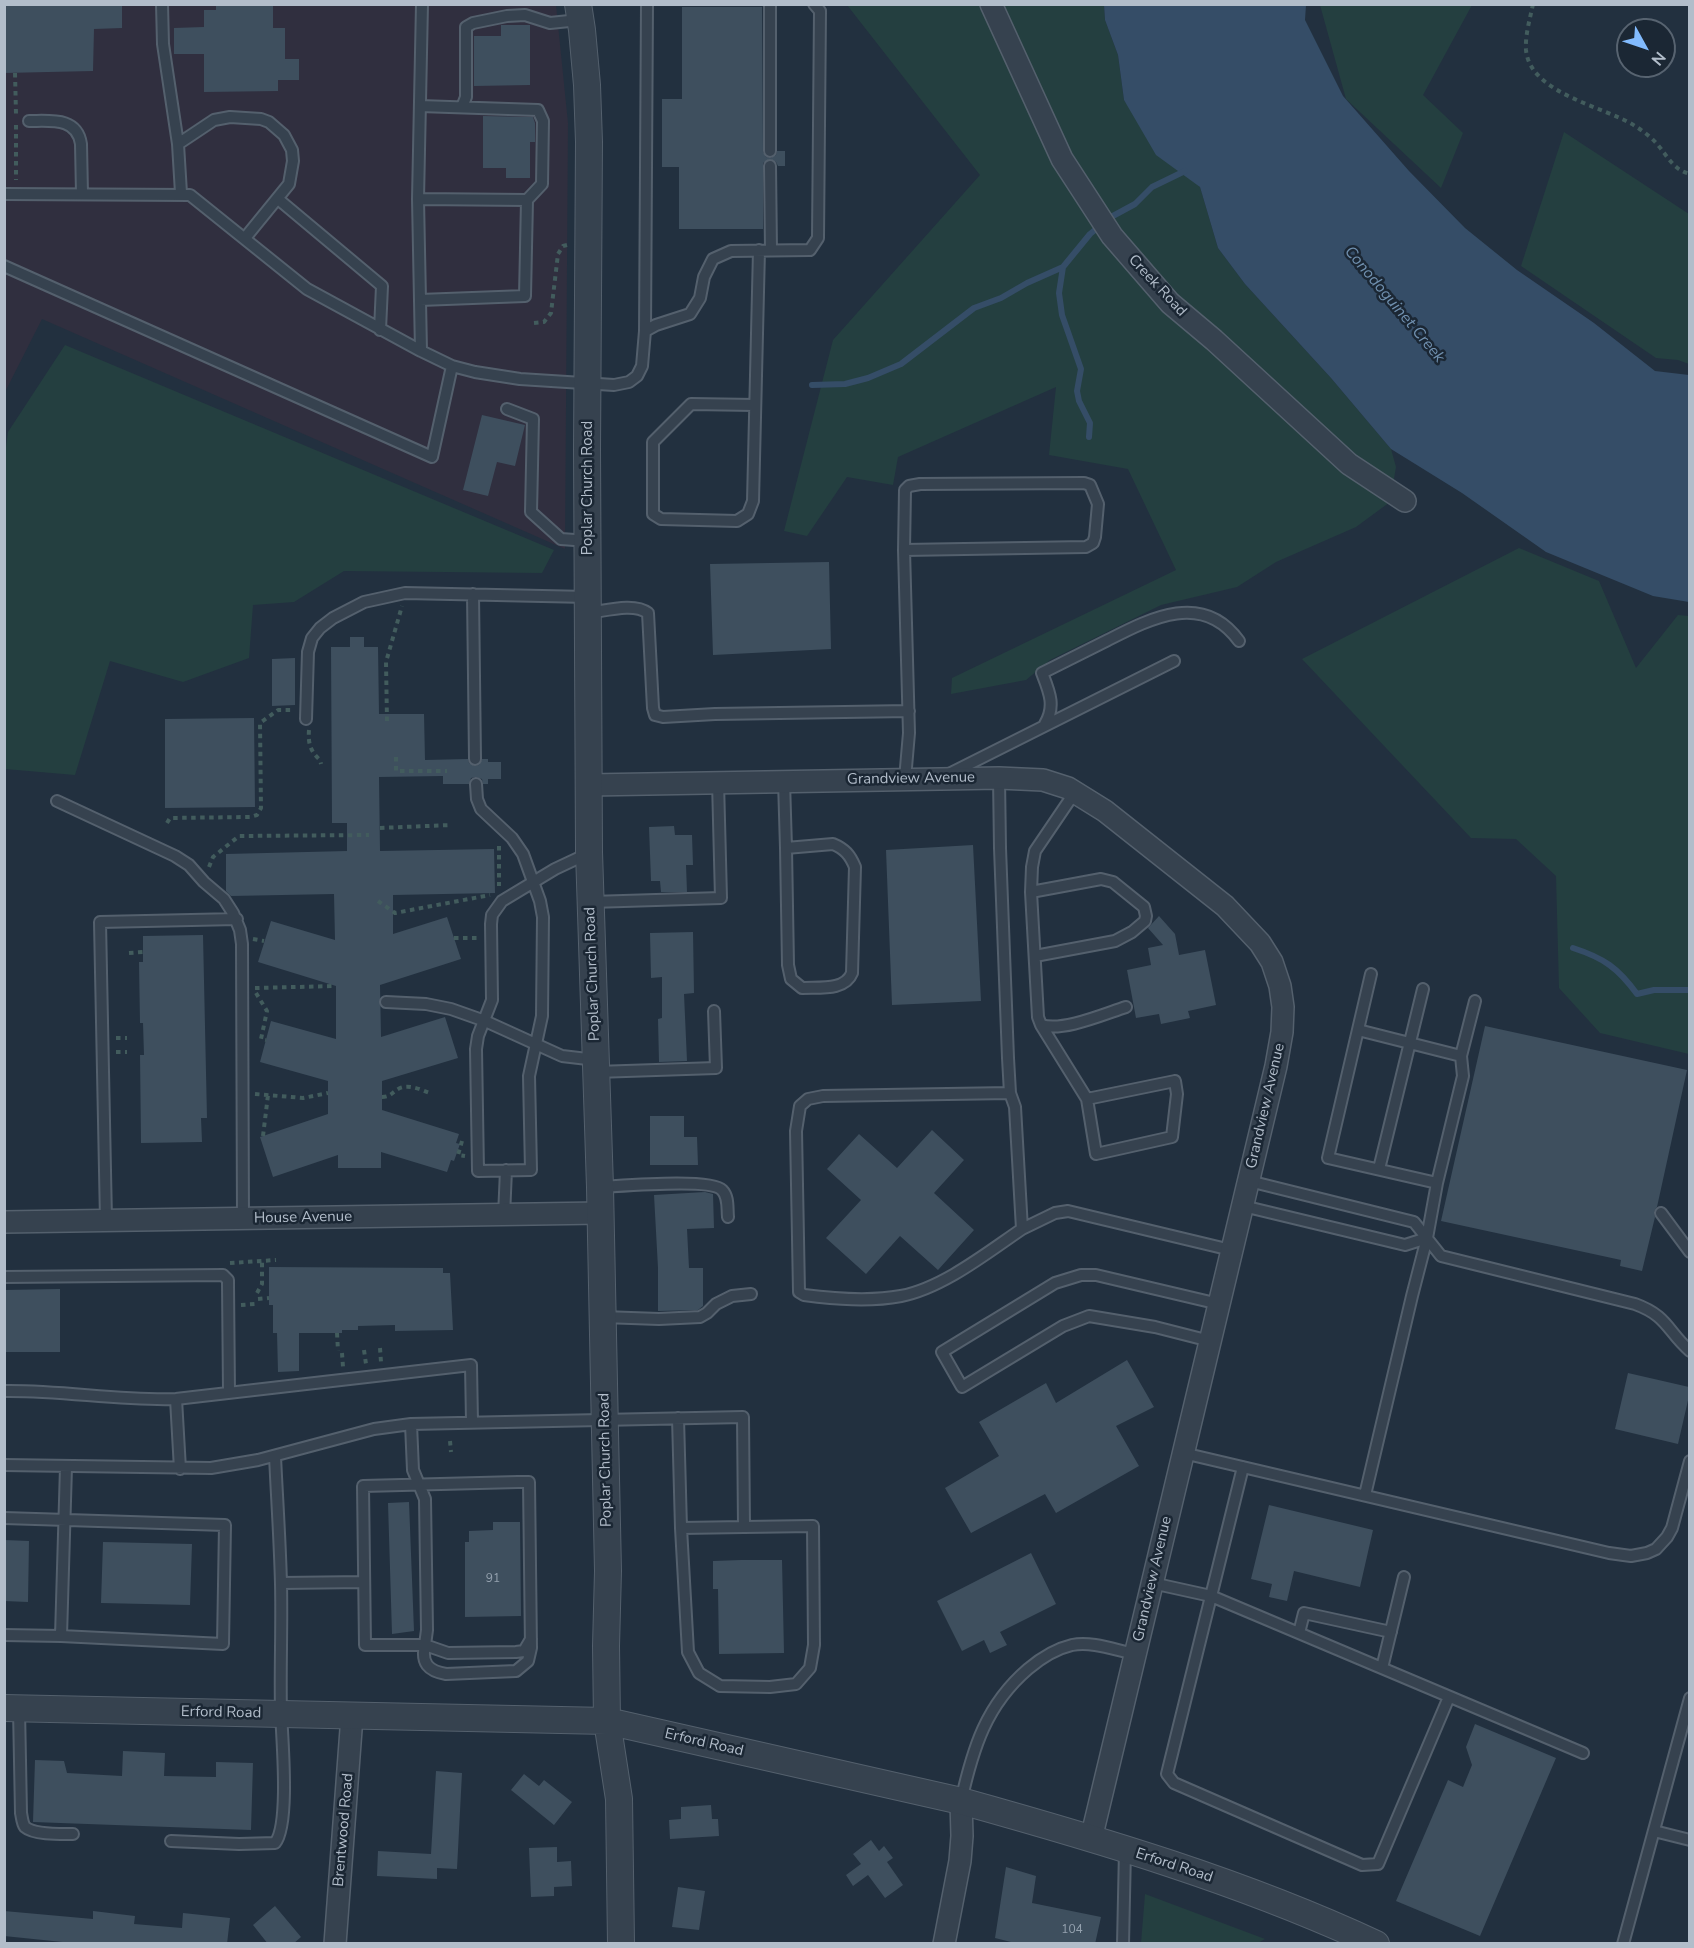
<!DOCTYPE html>
<html>
<head>
<meta charset="utf-8">
<style>
  body { margin:0 }
  #map { position:relative; width:1694px; height:1948px; overflow:hidden; background:#22303f; font-family:"Nunito Sans",sans-serif }
  canvas { display:block }
  .frame { position:absolute; inset:0; border:6px solid #b2bdca; pointer-events:none }
  .north { position:absolute; left:1616px; top:18px; width:60px; height:60px; box-sizing:border-box; background:#1b2734; border:2px solid #576370; border-radius:50%; rotate:130deg; font-size:16px; font-weight:700; line-height:24px; text-align:center; color:#b2bdca }
  .north::after { content:''; display:block; margin:auto; width:21px; height:27px; background:#82bbfe; clip-path:polygon(50% 0,100% 100%,50% 72%,0 100%) }
</style>
</head>
<body>
<div id="map">
<canvas width="1694" height="1948"></canvas>
<div class="frame"></div>
<div class="north">N</div>
</div>
<script>
const g = document.querySelector('canvas').getContext('2d');
g.lineJoin = 'round';
function paint(path, color) { g.fillStyle = color; g.fill(path, 'evenodd'); }
function trace(path, color, width, dash) { g.strokeStyle = color; g.lineWidth = width; g.lineCap = dash ? 'butt' : 'round'; g.setLineDash(dash || []); g.stroke(path); }
function label(font, color, halo, rows, align = 'center') {
  g.font = font + ' "Nunito Sans",sans-serif'; g.lineWidth = 5; g.setLineDash([]); g.textBaseline = 'middle'; g.strokeStyle = halo; g.fillStyle = color; for (const [text, x, y, turn = 0] of rows) {
    g.save(); g.translate(x, y); g.rotate((+turn || 0) * Math.PI / 180); g.textAlign = isNaN(turn) ? turn : align; if (halo) g.strokeText(text, 0, 0); g.fillText(text, 0, 0); g.restore();
  }
}
const medical = new Path2D(`
  M 5,5 L 556,5 L 568,123 L 565,549 L 42,319 L 5,392 Z`);
const green = new Path2D(`
  M 847,5 L 1104,5 L 1105,20 L 1118,55 L 1124,100 L 1200,187 L 1218,248 L 1245,284 L 1331,378 L 1391,449 L 1396,467 L 1390,502 L 1356,527 L 1276,562 L 1237,587 L 1161,605 L 1050,660 L 1026,680 L 951,694 L 952,678 L 1176,570 L 1128,469 L 1049,455 L 1056,387 L 898,457 L 893,485 L 847,477 L 807,536 L 784,531 L 833,340 L 980,175 Z
  M 1320,5 L 1472,5 L 1423,95 L 1463,133 L 1441,188 L 1346,99 Z
  M 1564,132 L 1689,214 L 1689,364 L 1678,360 L 1656,358 L 1521,266 Z
  M 65,345 L 554,550 L 542,573 L 344,571 L 294,602 L 253,605 L 249,658 L 183,682 L 110,661 L 75,775 L 5,769 L 4,461 L 8,432 Z
  M 1519,548 L 1599,581 L 1636,668 L 1678,615 L 1689,616 L 1689,1054 L 1600,1033 L 1559,988 L 1556,876 L 1516,839 L 1471,838 L 1302,659 Z
  M 1145,1894 L 1265,1939 L 1256,1944 L 1141,1943 Z`);
const water = new Path2D(`
  M 1104,5 L 1306,5 L 1305,20 L 1343,96 L 1409,171 L 1465,228 L 1517,270 L 1594,323 L 1655,371 L 1689,375 L 1689,602 L 1653,596 L 1546,552 L 1462,493 L 1391,449 L 1331,378 L 1245,284 L 1218,248 L 1200,187 L 1156,155 L 1124,100 L 1118,55 L 1105,20 Z`);
const stream = new Path2D(`
  M 1063,267 L 1059,293 L 1062,315 L 1081,369 L 1077,391 L 1079,401 L 1090,423 L 1089,437
  M 812,385 L 845,384 L 868,378 L 901,364 L 974,308 L 1001,298 L 1027,283 L 1063,267 L 1090,234 L 1111,217 L 1135,204 L 1152,187 L 1185,171
  M 1573,948 C 1604,958 1618,968 1637,994 L 1654,990 L 1690,990`);
const building = new Path2D(`
  M 4,4 L 122,4 L 122,28 L 94,29 L 93,71 L 4,73 Z
  M 216,4 L 273,4 L 273,28 L 285,28 L 285,59 L 299,59 L 299,80 L 278,80 L 278,91 L 204,92 L 204,54 L 174,54 L 174,28 L 204,27 L 204,10 L 216,10 Z
  M 682,7 L 762,7 L 763,152 L 766,157 L 771,158 L 776,155 L 777,151 L 785,151 L 785,166 L 778,166 L 776,162 L 770,159 L 763,163 L 763,229 L 679,229 L 679,167 L 662,167 L 662,99 L 682,99 Z
  M 501,25 L 530,25 L 530,85 L 474,86 L 474,36 L 501,36 Z
  M 483,116 L 533,117 L 535,123 L 535,142 L 530,142 L 530,178 L 506,178 L 506,168 L 483,168 Z
  M 482,415 L 525,425 L 515,466 L 497,462 L 488,496 L 463,490 Z
  M 829,562 L 831,649 L 713,655 L 710,564 Z
  M 350,637 L 364,637 L 364,647 L 378,647 L 379,714 L 424,714 L 425,760 L 468,759 L 469,763 L 475,766 L 479,765 L 482,759 L 488,759 L 488,762 L 501,762 L 501,779 L 488,779 L 488,784 L 483,784 L 482,779 L 476,777 L 471,778 L 469,784 L 443,784 L 443,776 L 379,777 L 380,851 L 494,849 L 495,893 L 393,895 L 393,934 L 447,917 L 461,959 L 380,985 L 381,1037 L 445,1017 L 458,1058 L 382,1081 L 382,1110 L 459,1134 L 456,1143 L 460,1144 L 454,1161 L 451,1160 L 447,1172 L 381,1152 L 381,1168 L 338,1168 L 338,1155 L 273,1177 L 260,1137 L 328,1114 L 328,1081 L 260,1062 L 271,1021 L 336,1039 L 336,986 L 258,962 L 271,921 L 335,940 L 334,894 L 231,896 L 226,891 L 226,854 L 347,851 L 347,823 L 332,823 L 331,647 L 350,647 Z
  M 295,658 L 295,705 L 272,706 L 272,659 Z
  M 254,718 L 255,807 L 165,808 L 165,719 Z
  M 674,826 L 675,835 L 692,835 L 693,865 L 686,865 L 687,892 L 661,892 L 660,881 L 651,881 L 649,827 Z
  M 973,845 L 981,1001 L 892,1005 L 886,850 Z
  M 1159,916 L 1175,934 L 1179,955 L 1205,950 L 1216,1005 L 1188,1011 L 1190,1018 L 1161,1024 L 1159,1014 L 1136,1018 L 1127,970 L 1151,965 L 1148,948 L 1163,945 L 1148,928 Z
  M 693,932 L 694,993 L 684,994 L 687,1061 L 659,1062 L 658,1019 L 662,1018 L 662,977 L 651,978 L 650,933 Z
  M 203,935 L 207,1118 L 201,1118 L 202,1142 L 141,1143 L 140,1055 L 144,1055 L 143,1023 L 140,1023 L 139,962 L 143,962 L 143,936 Z
  M 1485,1026 L 1687,1070 L 1657,1207 L 1654,1211 L 1655,1217 L 1642,1271 L 1620,1266 L 1621,1260 L 1441,1221 Z
  M 650,1116 L 684,1116 L 684,1137 L 697,1137 L 698,1165 L 650,1165 Z
  M 932,1130 L 964,1160 L 934,1193 L 974,1230 L 938,1270 L 900,1236 L 866,1274 L 826,1238 L 861,1200 L 827,1169 L 859,1134 L 897,1168 Z
  M 705,1192 L 713,1194 L 714,1228 L 687,1229 L 689,1268 L 703,1268 L 703,1306 L 698,1310 L 658,1311 L 658,1268 L 654,1195 Z
  M 269,1267 L 443,1268 L 443,1273 L 450,1273 L 453,1330 L 395,1331 L 395,1325 L 358,1326 L 358,1330 L 342,1330 L 342,1333 L 299,1333 L 299,1371 L 278,1372 L 277,1333 L 273,1333 L 273,1305 L 269,1305 Z
  M 60,1289 L 60,1352 L 4,1352 L 4,1290 Z
  M 1127,1360 L 1154,1407 L 1116,1426 L 1139,1466 L 1056,1513 L 1045,1494 L 971,1533 L 945,1488 L 999,1456 L 979,1422 L 1046,1383 L 1056,1403 Z
  M 1628,1373 L 1689,1387 L 1689,1396 L 1678,1444 L 1615,1429 Z
  M 409,1502 L 414,1631 L 392,1634 L 388,1503 Z
  M 1269,1505 L 1373,1530 L 1360,1587 L 1294,1571 L 1287,1601 L 1269,1597 L 1272,1584 L 1251,1579 Z
  M 493,1522 L 520,1522 L 521,1616 L 465,1617 L 465,1542 L 469,1542 L 469,1531 L 493,1530 Z
  M 4,1540 L 29,1541 L 28,1602 L 4,1601 Z
  M 103,1542 L 192,1544 L 190,1605 L 101,1603 Z
  M 1031,1553 L 1056,1604 L 1000,1632 L 1007,1645 L 990,1653 L 984,1640 L 962,1651 L 937,1601 Z
  M 741,1560 L 782,1560 L 784,1653 L 719,1654 L 718,1589 L 713,1589 L 713,1561 Z
  M 1475,1724 L 1556,1758 L 1480,1936 L 1396,1901 L 1448,1780 L 1463,1787 L 1472,1765 L 1466,1747 Z
  M 123,1751 L 165,1753 L 164,1776 L 216,1777 L 216,1762 L 253,1763 L 251,1830 L 33,1822 L 35,1760 L 64,1761 L 67,1773 L 122,1776 Z
  M 436,1771 L 462,1773 L 457,1869 L 437,1868 L 437,1879 L 377,1876 L 378,1851 L 431,1854 Z
  M 524,1774 L 539,1786 L 544,1780 L 572,1802 L 554,1825 L 511,1790 Z
  M 711,1805 L 712,1819 L 718,1819 L 719,1836 L 670,1839 L 669,1820 L 681,1819 L 681,1807 Z
  M 871,1840 L 879,1851 L 884,1846 L 893,1858 L 887,1862 L 903,1885 L 885,1898 L 868,1875 L 853,1886 L 846,1875 L 861,1864 L 853,1854 Z
  M 557,1847 L 557,1862 L 571,1861 L 572,1886 L 554,1887 L 554,1896 L 531,1897 L 529,1848 Z
  M 1006,1867 L 1036,1876 L 1032,1903 L 1101,1917 L 1095,1944 L 1019,1944 L 995,1938 Z
  M 678,1887 L 705,1891 L 699,1930 L 672,1927 Z
  M 275,1906 L 301,1937 L 293,1944 L 268,1944 L 253,1925 Z
  M 4,1911 L 93,1919 L 93,1911 L 135,1916 L 134,1924 L 182,1928 L 183,1913 L 230,1918 L 227,1944 L 82,1944 L 4,1936 Z`);
const path = new Path2D(`
  M 1533,4 C 1530,19 1525,35 1526,50 C 1530,94 1604,106 1635,126 C 1643,131 1651,137 1657,144 C 1667,155 1673,170 1690,174
  M 15,73 L 16,114
  M 16,125 L 16,180
  M 534,323 L 544,322 L 551,313 L 558,254 L 563,246 L 567,245
  M 387,721 L 386,662 L 402,606
  M 309,730 C 308,743 310,751 320,760 L 321,764
  M 396,757 L 396,771 L 447,771
  M 167,823 L 170,818 L 250,817 L 257,815 L 261,808 L 260,723 L 278,710 L 293,710
  M 380,828 L 451,825
  M 499,846 L 499,886
  M 209,867 L 213,857 L 239,836 L 369,835
  M 378,901 L 395,913 L 490,895
  M 454,938 L 477,938
  M 253,939 L 264,941
  M 129,953 L 143,952
  M 255,988 L 336,986
  M 256,993 L 267,1011 L 261,1039 L 266,1040
  M 116,1038 L 127,1038
  M 116,1052 L 127,1052
  M 255,1094 L 303,1098 L 328,1093
  M 382,1097 C 391,1097 392,1092 400,1088 C 410,1084 421,1090 430,1093
  M 263,1136 L 268,1095
  M 462,1141 L 458,1155 L 465,1156
  M 230,1263 L 276,1260
  M 257,1293 L 262,1284 L 262,1261
  M 258,1299 L 269,1298
  M 241,1305 L 255,1304
  M 337,1333 L 338,1351
  M 380,1348 L 381,1362
  M 364,1350 L 366,1364
  M 342,1353 L 343,1367
  M 450,1441 L 451,1452`);
const service = new Path2D(`
  M 162,4 L 163,44 L 178,144 L 181,193
  M 770,4 L 770,151
  M 420,106 L 538,110 L 543,121 L 542,184 L 527,200
  M 462,107 L 466,97 L 466,27 L 473,23 L 507,16 L 525,15 L 550,23 L 579,20
  M 29,121 C 51,121 77,117 81,144 L 82,194
  M 178,144 L 214,120 L 230,117 L 261,119 L 269,122 L 284,135 L 292,150 L 293,161 L 289,184 L 245,238
  M 770,166 L 771,250
  M 4,194 L 190,195 L 307,289 L 421,351 L 452,366 L 475,372 L 520,379 L 614,385 L 629,382 L 637,376 L 642,366 L 645,331 L 647,4
  M 278,199 L 382,286 L 380,330
  M 418,199 L 527,200 L 525,296 L 420,300
  M 4,266 L 432,457 L 452,366
  M 645,331 L 656,325 L 690,314 L 700,298 L 704,277 L 713,259 L 731,251 L 810,250 L 818,238 L 820,11 L 814,4
  M 421,351 L 418,199 L 422,4
  M 755,405 L 691,404 L 653,442 L 653,514 L 661,519 L 737,521 L 748,514 L 753,501 L 759,250
  M 507,409 L 533,419 L 531,512 L 561,539 L 588,541
  M 1084,483 L 1090,485 L 1098,504 L 1095,537 L 1093,543 L 1086,547 L 904,550 L 905,490 L 909,486 L 920,484 Z
  M 904,550 L 909,733 L 905,779
  M 473,594 L 475,759
  M 588,613 C 605,611 634,602 648,613 L 653,708 L 655,715 L 663,717 L 715,714 L 909,711
  M 306,719 L 308,652 L 312,638 L 320,628 L 333,618 L 364,602 L 405,593 L 588,597
  M 1045,724 C 1056,706 1049,691 1042,673 C 1064,662 1086,651 1108,640 C 1151,618 1203,591 1239,641
  M 949,774 L 1174,661
  M 999,778 L 1000,848 L 1008,1058 L 1010,1093 L 1015,1107 L 1022,1229 C 988,1252 943,1288 901,1296 C 869,1302 835,1299 804,1295 L 799,1292 L 796,1131 L 800,1106 L 808,1099 L 823,1096 L 1010,1093
  M 784,781 L 786,848
  M 476,784 L 477,799 L 481,809 L 512,838 L 523,854 L 540,901 L 543,917 L 542,1016 L 529,1076 L 531,1170 L 478,1171 L 476,1049 L 478,1036 L 492,1000 L 491,924 L 492,915 L 502,901 L 555,869 L 589,853
  M 1075,792 L 1035,851 L 1032,867 L 1031,892 L 1038,1017 L 1041,1025 C 1063,1032 1104,1014 1126,1007
  M 57,801 L 175,856 L 189,865 L 204,882 L 224,899 L 233,913 L 240,930 L 242,944 L 243,1219
  M 833,844 C 845,849 850,855 855,867 L 852,973 C 845,991 819,987 802,988 L 791,979 L 788,965 L 786,848 Z
  M 1031,892 L 1101,879 L 1113,882 L 1144,907 L 1146,916 L 1145,921 L 1132,932 L 1115,941 L 1035,956
  M 591,902 L 721,898 L 718,782
  M 1371,974 L 1328,1158 L 1437,1183
  M 386,1002 L 426,1004 L 451,1009 L 485,1021 L 562,1056 L 596,1060
  M 1041,1025 L 1087,1099 L 1096,1154 L 1172,1137 L 1177,1094 L 1175,1081 L 1087,1099
  M 1358,1030 L 1461,1056
  M 596,1072 L 716,1068 L 714,1011
  M 1379,1169 L 1423,989
  M 1249,1181 L 1414,1222 L 1441,1256 L 1635,1304 C 1668,1316 1667,1331 1690,1351
  M 600,1187 C 621,1186 711,1178 722,1190 C 729,1197 727,1208 728,1217
  M 1243,1206 L 1405,1245 L 1427,1238
  M 1661,1213 L 1690,1252
  M 504,1216 L 506,1170
  M 106,1220 L 100,922 L 237,919
  M 1022,1229 L 1055,1213 L 1068,1211 L 1231,1250
  M 4,1277 L 223,1275 L 228,1280 L 228,1284 L 229,1392
  M 603,1317 L 659,1319 L 700,1317 L 707,1313 L 716,1304 L 732,1296 L 751,1294
  M 1210,1341 L 1155,1327 L 1089,1316 L 1063,1326 L 962,1387 L 942,1352 L 1055,1283 L 1081,1275 L 1096,1275 L 1219,1304
  M 4,1391 C 62,1390 119,1401 176,1399 L 471,1365 L 472,1422
  M 176,1399 L 180,1469
  M 411,1424 L 413,1470 L 425,1499 L 427,1630 L 425,1645 L 448,1653 L 516,1652 L 524,1651 L 531,1639
  M 1183,1453 L 1609,1553 L 1631,1556 L 1647,1553 L 1656,1549 L 1667,1537 L 1672,1528 L 1690,1461
  M 4,1465 L 211,1468 L 258,1460 L 374,1429 L 411,1424 L 743,1417 L 744,1527 L 813,1526 L 814,1645 L 810,1668 L 796,1684 L 770,1687 L 720,1686 L 699,1673 L 688,1652 L 681,1528 L 678,1418
  M 1243,1467 L 1167,1774 L 1174,1783 L 1362,1865 L 1378,1864 L 1449,1697
  M 518,1482 L 529,1482 L 531,1648 L 528,1661 L 516,1671 L 446,1674 C 428,1671 421,1663 425,1645 L 365,1645 L 363,1486 Z
  M 1365,1495 L 1412,1296 L 1427,1238 L 1437,1183 L 1463,1076 L 1461,1056 L 1475,1001
  M 4,1518 L 225,1525 L 223,1644 L 61,1636
  M 681,1528 L 744,1527
  M 281,1583 L 364,1582
  M 1152,1583 L 1211,1596 L 1583,1753
  M 1299,1633 L 1304,1613 L 1391,1632
  M 4,1635 L 61,1636 L 66,1467
  M 1382,1668 L 1404,1577
  M 19,1709 L 21,1813 C 22,1817 22,1823 25,1827 C 34,1835 62,1834 73,1834
  M 961,1801 C 973,1748 986,1705 1028,1669 C 1041,1658 1055,1649 1072,1645 C 1092,1641 1115,1650 1135,1654
  M 1654,1831 L 1690,1840
  M 171,1841 L 239,1844 L 275,1843 C 290,1825 282,1738 281,1712 C 280,1669 282,1627 281,1584 C 280,1542 277,1499 275,1456
  M 1123,1944 L 1125,1850
  M 1623,1944 L 1690,1698`);
const minor = new Path2D(`
  M 991,4 L 1062,159 L 1112,236 L 1170,303 L 1214,340 L 1349,464 L 1405,501
  M 589,785 L 999,778 L 1043,780 L 1068,788 L 1105,811 L 1225,906 L 1260,943 L 1272,962 L 1280,986 L 1283,1007 L 1282,1032 L 1276,1066 L 1091,1839
  M 4,1222 L 601,1213
  M 335,1944 L 352,1716
  M 944,1944 L 960,1861 L 962,1836 L 961,1801`);
const tertiary = new Path2D(`
  M 578,4 L 582,30 L 587,85 L 589,142 L 587,449 L 589,852 L 600,1187 L 605,1432 L 608,1571 L 606,1646 L 607,1721 L 619,1799 L 621,1944
  M 4,1708 L 607,1721 L 961,1801 C 1101,1840 1243,1882 1376,1944`);
const numberNames = [
  ["91",493,1579],
  ["104",1072,1930]
];
const streetNames = [
  ["Creek Road",1157,286,47],
  ["Poplar Church Road",588,488,-90],
  ["Grandview Avenue",911,779,-1],
  ["Poplar Church Road",593,974,-92],
  ["Grandview Avenue",1266,1106,-77],
  ["House Avenue",303,1218,-1],
  ["Poplar Church Road",606,1460,-91],
  ["Grandview Avenue",1153,1579,-77],
  ["Erford Road",221,1713,1],
  ["Erford Road",704,1743,13],
  ["Brentwood Road",344,1830,-85],
  ["Erford Road",1174,1866,18]
];
const waterNames = [
  ["Conodoguinet Creek",1394,305,50]
];
paint(medical, '#302f3f');
paint(green, '#243f40');
paint(water, '#354d67');
trace(stream, '#354d67', 6);
paint(building, '#3e4f5e');
trace(service, '#54606d', 14);
trace(minor, '#54606d', 24);
trace(tertiary, '#54606d', 28);
trace(path, '#425c5d', 4, [4.5, 4.5]);
trace(service, '#36424f', 10);
trace(minor, '#36424f', 21);
trace(tertiary, '#36424f', 26);
label('12px', '#95a2af', null, numberNames);
label('15px', '#b2bdca', '#1b2734', streetNames);
label('italic 16px', '#7090af', '#1b2734', waterNames);
</script>
</body>
</html>
